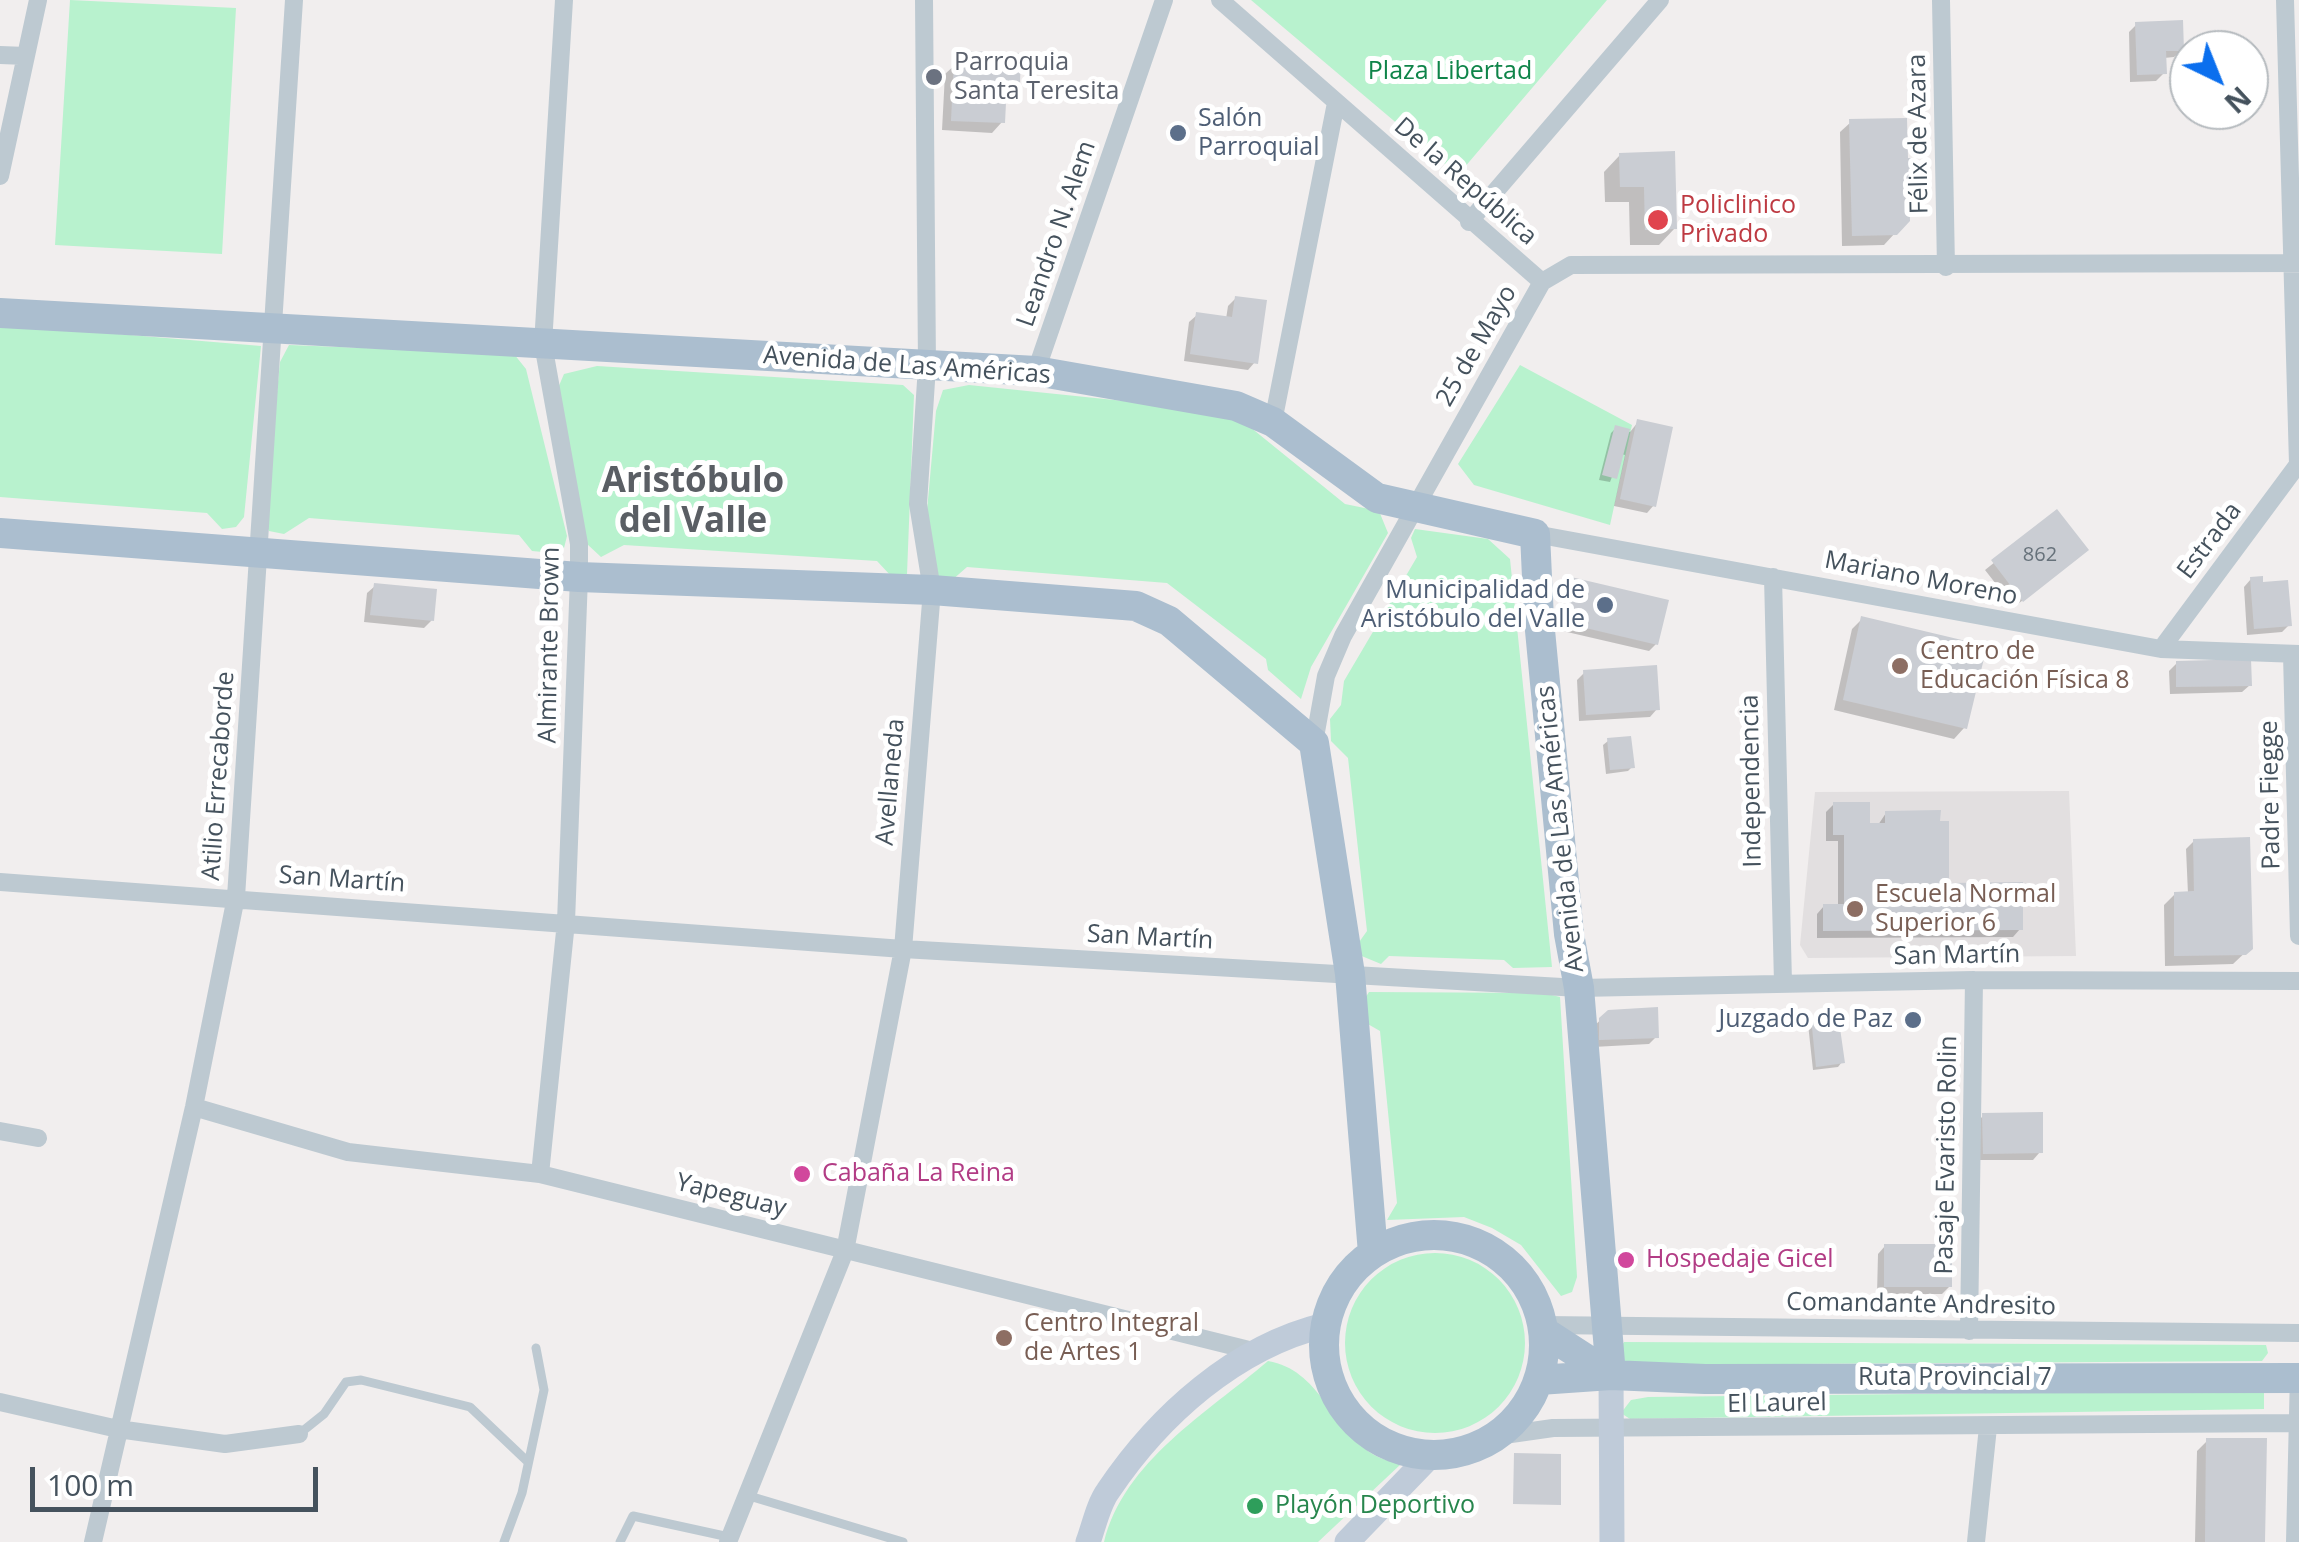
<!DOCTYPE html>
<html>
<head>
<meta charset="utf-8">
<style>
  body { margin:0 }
  #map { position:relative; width:2299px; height:1542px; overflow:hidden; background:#f1eeee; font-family:"Open Sans",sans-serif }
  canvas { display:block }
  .north { position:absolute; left:2169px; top:30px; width:100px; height:100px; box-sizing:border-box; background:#fff; border:2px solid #b5babe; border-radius:50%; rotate:137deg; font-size:28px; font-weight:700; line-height:40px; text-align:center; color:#45525d }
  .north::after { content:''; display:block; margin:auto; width:35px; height:45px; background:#0b6fee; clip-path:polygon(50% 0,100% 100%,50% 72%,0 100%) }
  .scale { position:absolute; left:30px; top:1467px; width:288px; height:45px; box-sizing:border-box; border:5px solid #45525d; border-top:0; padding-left:12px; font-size:30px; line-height:35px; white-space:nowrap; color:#45525d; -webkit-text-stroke:8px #fff; paint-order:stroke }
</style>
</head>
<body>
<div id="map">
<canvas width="2299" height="1542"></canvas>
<div class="north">N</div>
<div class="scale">100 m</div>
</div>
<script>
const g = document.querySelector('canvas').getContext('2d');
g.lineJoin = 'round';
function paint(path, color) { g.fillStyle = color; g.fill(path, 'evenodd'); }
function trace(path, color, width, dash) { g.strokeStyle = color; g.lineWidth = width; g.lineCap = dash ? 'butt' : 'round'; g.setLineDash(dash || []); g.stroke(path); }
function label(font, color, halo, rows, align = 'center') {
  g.font = font + ' "Open Sans",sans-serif'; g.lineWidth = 10; g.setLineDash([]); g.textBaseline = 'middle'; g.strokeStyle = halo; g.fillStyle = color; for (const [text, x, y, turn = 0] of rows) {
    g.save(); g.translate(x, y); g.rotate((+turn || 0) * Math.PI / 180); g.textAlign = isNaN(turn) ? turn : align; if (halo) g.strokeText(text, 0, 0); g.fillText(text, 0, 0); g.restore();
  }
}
const education = new Path2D(`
  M 2069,791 L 2076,956 L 1808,958 L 1800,945 L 1815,792 Z`);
const green = new Path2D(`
  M 70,0 L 236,8 L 222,254 L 55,245 Z
  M 1251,0 L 1607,0 L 1458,175 Z
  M 0,324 L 261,346 L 244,517 L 236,527 L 222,529 L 207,513 L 0,497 Z
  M 289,345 L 514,354 L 526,369 L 567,536 L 564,548 L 554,553 L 532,551 L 519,535 L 309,518 L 284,534 L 269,531 L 264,521 L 280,362 Z
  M 1520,365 L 1632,425 L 1610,525 L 1474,485 L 1458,464 Z
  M 597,366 L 903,385 L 914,395 L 907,574 L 891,576 L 877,561 L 624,545 L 601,557 L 587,544 L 558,388 L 564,374 Z
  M 969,385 L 1221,411 L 1239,418 L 1345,504 L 1379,511 L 1388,533 L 1311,667 L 1301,699 L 1268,670 L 1266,659 L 1167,583 L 967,567 L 951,581 L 938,579 L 923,555 L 936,411 L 943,390 Z
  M 1415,529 L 1488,539 L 1510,559 L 1552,967 L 1513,968 L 1504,960 L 1389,956 L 1381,964 L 1352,952 L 1367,931 L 1348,758 L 1331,741 L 1330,719 L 1341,705 L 1344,681 L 1417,557 L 1411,538 Z
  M 1369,992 L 1544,993 L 1560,997 L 1577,1277 L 1572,1292 L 1561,1296 L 1521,1245 L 1492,1228 L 1464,1217 L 1387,1220 L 1397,1203 L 1380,1031 L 1366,1023 L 1362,1003 Z
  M1345 1343a90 90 0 1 1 180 0a90 90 0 1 1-180 0Z
  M 1624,1342 L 2266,1345 L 2268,1353 L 2262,1361 L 1637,1365 L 1622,1361 L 1618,1352 Z
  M 1268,1361 C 1320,1370 1330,1426 1371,1453 C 1379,1459 1391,1461 1401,1464 L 1318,1542 L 1104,1542 C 1124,1461 1207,1413 1268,1361 Z
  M 2264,1390 L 2264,1409 L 1630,1419 L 1621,1413 L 1631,1400 L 1648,1397 Z`);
const shadow = new Path2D(`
  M 2136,25 L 2182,50 L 2174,57 L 2164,58 L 2164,73 L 2156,81 L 2130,82 L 2129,32 Z
  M 968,53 L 1017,82 L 1004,92 L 1002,122 L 992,133 L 942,130 L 945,74 Z
  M 1851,122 L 1906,161 L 1911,171 L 1906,176 L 1907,220 L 1884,245 L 1842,246 L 1840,132 Z
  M 1673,154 L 1675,228 L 1659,245 L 1630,245 L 1629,202 L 1605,202 L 1604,172 L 1620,155 Z
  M 1236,298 L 1255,362 L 1248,370 L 1184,361 L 1189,322 L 1197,315 L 1226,319 L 1228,306 Z
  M 1638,422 L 1654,505 L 1647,513 L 1614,506 L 1625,455 L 1621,454 L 1610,482 L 1599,480 L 1611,433 L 1616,428 L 1630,432 Z
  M 2056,513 L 2078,558 L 2014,607 L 1985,570 Z
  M 2251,579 L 2289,625 L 2282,632 L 2247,635 L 2244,587 Z
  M 1572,580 L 1656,644 L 1649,651 L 1554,629 L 1564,588 Z
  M 375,586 L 432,620 L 424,628 L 364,622 L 367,593 Z
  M 1862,619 L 1964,728 L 1954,739 L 1834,710 L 1852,629 Z
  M 2177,663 L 2250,685 L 2242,692 L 2170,694 L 2169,671 Z
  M 1584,673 L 1657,709 L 1650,717 L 1579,721 L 1577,680 Z
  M 1608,741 L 1632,767 L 1628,771 L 1606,774 L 1603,745 Z
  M 1834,804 L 1867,826 L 1878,825 L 1886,813 L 1946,885 L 2020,929 L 2013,937 L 1817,938 L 1817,914 L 1824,906 L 1838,906 L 1838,841 L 1826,841 L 1826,812 Z
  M 2194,841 L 2250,948 L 2233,964 L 2165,966 L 2164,905 L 2175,894 L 2188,894 L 2186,849 Z
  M 1609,1012 L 1656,1037 L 1649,1044 L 1593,1047 L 1592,1028 Z
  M 1812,1020 L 1842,1062 L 1838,1067 L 1813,1070 L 1808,1024 Z
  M 1984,1115 L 2040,1152 L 2033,1160 L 1976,1160 L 1976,1123 Z
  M 1885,1246 L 1950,1286 L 1942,1294 L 1877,1294 L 1878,1254 Z
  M 2207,1441 L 2263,1542 L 2195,1542 L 2197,1451 Z`);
const building = new Path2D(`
  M 2183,20 L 2184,51 L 2166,51 L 2167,74 L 2137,75 L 2135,22 Z
  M 967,51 L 1021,53 L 1020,83 L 1007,82 L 1005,123 L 951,121 L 954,61 L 966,62 Z
  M 1907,118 L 1908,158 L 1914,158 L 1914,172 L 1909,172 L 1910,221 L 1897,235 L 1852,236 L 1849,119 Z
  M 1675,151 L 1677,229 L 1645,230 L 1644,187 L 1620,187 L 1619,153 Z
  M 1235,296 L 1267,300 L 1258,364 L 1190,354 L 1196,312 L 1232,317 Z
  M 1637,419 L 1673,427 L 1656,507 L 1620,499 Z
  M 1615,425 L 1630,429 L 1617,479 L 1602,475 Z
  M 2057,509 L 2089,550 L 2023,602 L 1991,560 Z
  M 2263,576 L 2263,582 L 2288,580 L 2292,626 L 2254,629 L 2250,577 Z
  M 1571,577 L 1669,600 L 1658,645 L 1560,622 Z
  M 374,583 L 437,589 L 434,621 L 370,615 Z
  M 1861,616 L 1987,646 L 1967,729 L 1843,700 Z
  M 2251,659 L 2252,686 L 2176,687 L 2176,661 Z
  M 1657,665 L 1660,710 L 1586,715 L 1583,670 Z
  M 1631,736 L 1635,768 L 1610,770 L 1607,738 Z
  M 1833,802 L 1870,802 L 1870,823 L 1885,823 L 1885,811 L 1941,810 L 1940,821 L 1949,821 L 1949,883 L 2023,882 L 2023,930 L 1823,931 L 1823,904 L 1844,904 L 1844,835 L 1833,835 Z
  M 2250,837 L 2253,949 L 2246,955 L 2174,956 L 2174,892 L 2194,891 L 2193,839 Z
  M 1658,1007 L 1659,1038 L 1599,1040 L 1599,1018 L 1608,1010 Z
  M 1838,1014 L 1845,1063 L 1816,1067 L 1811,1017 Z
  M 2043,1112 L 2043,1153 L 1983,1154 L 1982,1113 Z
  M 1884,1244 L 1952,1244 L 1952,1287 L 1884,1287 Z
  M 2206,1438 L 2267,1438 L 2265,1542 L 2205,1542 Z
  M 1514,1453 L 1561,1454 L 1561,1505 L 1513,1504 Z`);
const service = new Path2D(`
  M 299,1434 L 324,1414 L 346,1382 L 361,1380 L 470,1407 L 528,1462
  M 746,1495 L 903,1542
  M 504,1542 L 522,1493 L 544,1390 L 536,1348
  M 620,1542 L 633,1516 L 729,1537`);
const minor = new Path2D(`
  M 1220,0 L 1542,282
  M 1941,0 L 1946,267
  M 2285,0 L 2298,464
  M 0,55 L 26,56
  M 0,176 L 38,0
  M 1469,222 L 1660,0
  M 1036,371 L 1164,0
  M 1273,422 L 1336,103
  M 1535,534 L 2161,649 L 2299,654
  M 1773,577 L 1783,983
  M 2161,649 L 2299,463
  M 2292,654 L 2299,936
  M 1314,743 L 1326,676 L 1343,636 L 1542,282 L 1571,265 L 2299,263
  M 0,882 L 903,949 L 1579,988 L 1974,980 L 2299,981
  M 194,1107 L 348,1152 L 540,1174 L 1253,1351
  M 0,1131 L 38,1138
  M 540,1174 L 566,922 L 579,577 L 579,544 L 543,344 L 564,0
  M 1543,1325 L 2299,1333
  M 1969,1331 L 1974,980
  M 0,1402 L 118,1429 L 225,1444 L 299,1434
  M 1497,1436 L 1553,1428 L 2299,1423
  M 93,1542 L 194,1107 L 236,897 L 294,0
  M 728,1542 L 845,1251 L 903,949 L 932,590 L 918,504 L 927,366 L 924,0
  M 1976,1542 L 1988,1427
  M 2295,1542 L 2299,1373`);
const secondary = new Path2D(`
  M 1611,1375 L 1612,1542
  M 1088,1542 C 1094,1526 1098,1505 1108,1491 C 1159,1415 1235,1347 1325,1325
  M 1347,1542 L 1430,1456`);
const primary = new Path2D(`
  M 0,313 L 1036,371 L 1236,406 L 1273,422 L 1377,498 L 1535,534 L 1539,620 L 1569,934 L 1579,988 L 1611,1375
  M 0,533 L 579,577 L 932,590 L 1136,606 L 1169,621 L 1314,743 L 1350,974 L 1373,1253
  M1324 1345a110 110 0 1 1 220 0a110 110 0 1 1-220 0Z
  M 1543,1331 L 1611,1375
  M 1539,1380 L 1611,1375 L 1705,1379 L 2299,1378`);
const markers = [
  [934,77,10,"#6b7280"],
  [1178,133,10,"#5c6f8a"],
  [1658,220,12,"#e0444e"],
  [1605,605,10,"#5c6f8a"],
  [1900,666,10,"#8d6e63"],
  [1855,909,10,"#8d6e63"],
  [1913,1020,10,"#5c6f8a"],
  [802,1174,10,"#d1479c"],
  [1626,1260,10,"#d1479c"],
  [1004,1338,10,"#8d6e63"],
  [1255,1506,10,"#2e9e5b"]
];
const numberNames = [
  ["862",2040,555]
];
const worshipNames = [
  ["Parroquia",954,63],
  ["Santa Teresita",954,92]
];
const parkNames = [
  ["Plaza Libertad",1450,72]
];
const serviceNames = [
  ["Salón",1198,119,"left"],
  ["Parroquial",1198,148,"left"],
  ["Municipalidad de",1585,591],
  ["Aristóbulo del Valle",1585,620],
  ["Juzgado de Paz",1893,1020]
];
const streetNames = [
  ["Félix de Azara",1919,134,-91],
  ["De la República",1465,182,41],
  ["Leandro N. Alem",1057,234,-71],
  ["25 de Mayo",1477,346,-60],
  ["Avenida de Las Américas",907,366,4],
  ["Estrada",2210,541,-53],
  ["Mariano Moreno",1921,579,11],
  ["Almirante Brown",550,645,-89],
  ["Atilio Errecaborde",219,776,-86],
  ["Independencia",1752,781,-91],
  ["Avellaneda",891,782,-85],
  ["Padre Fiegge",2271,795,-91],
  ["Avenida de Las Américas",1561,829,-96],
  ["San Martín",342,880,4],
  ["San Martín",1150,938,3],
  ["San Martín",1957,956,-1],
  ["Pasaje Evaristo Rolin",1947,1155,-89],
  ["Yapeguay",731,1196,14],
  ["Comandante Andresito",1921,1305,1],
  ["Ruta Provincial 7",1955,1378],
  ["El Laurel",1777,1404,-1]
];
const healthNames = [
  ["Policlinico",1680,206],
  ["Privado",1680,235]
];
const educationNames = [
  ["Centro de",1920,652],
  ["Educación Física 8",1920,681],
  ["Escuela Normal",1875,895],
  ["Superior 6",1875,924],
  ["Centro Integral",1024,1324],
  ["de Artes 1",1024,1353]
];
const hotelNames = [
  ["Cabaña La Reina",822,1174],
  ["Hospedaje Gicel",1646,1260]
];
const leisureNames = [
  ["Playón Deportivo",1275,1506]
];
const districtNames = [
  ["Aristóbulo",693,482],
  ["del Valle",693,522]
];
paint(education, '#e2dfe0');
paint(green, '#b8f2ce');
paint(shadow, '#0003');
paint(building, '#cacdd3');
trace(service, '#bdc9d1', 9);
trace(minor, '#bdc9d1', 18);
trace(secondary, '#bfcbd9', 25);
trace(primary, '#abbecf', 30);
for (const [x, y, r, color] of markers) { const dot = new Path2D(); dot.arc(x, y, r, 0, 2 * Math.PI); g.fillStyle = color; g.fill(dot); trace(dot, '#fff', 4); }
label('20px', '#66717a', null, numberNames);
label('25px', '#5b616d', '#fff', worshipNames, 'left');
label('25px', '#0f8449', '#fff', parkNames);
label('25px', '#4e5e75', '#fff', serviceNames, 'right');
label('25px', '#45525d', '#fff', streetNames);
label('25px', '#be3a42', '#fff', healthNames, 'left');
label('25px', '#785e54', '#fff', educationNames, 'left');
label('25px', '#b23c85', '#fff', hotelNames, 'left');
label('25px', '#27864d', '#fff', leisureNames, 'left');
label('bold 35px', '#5a5e64', '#fff', districtNames);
</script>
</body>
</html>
